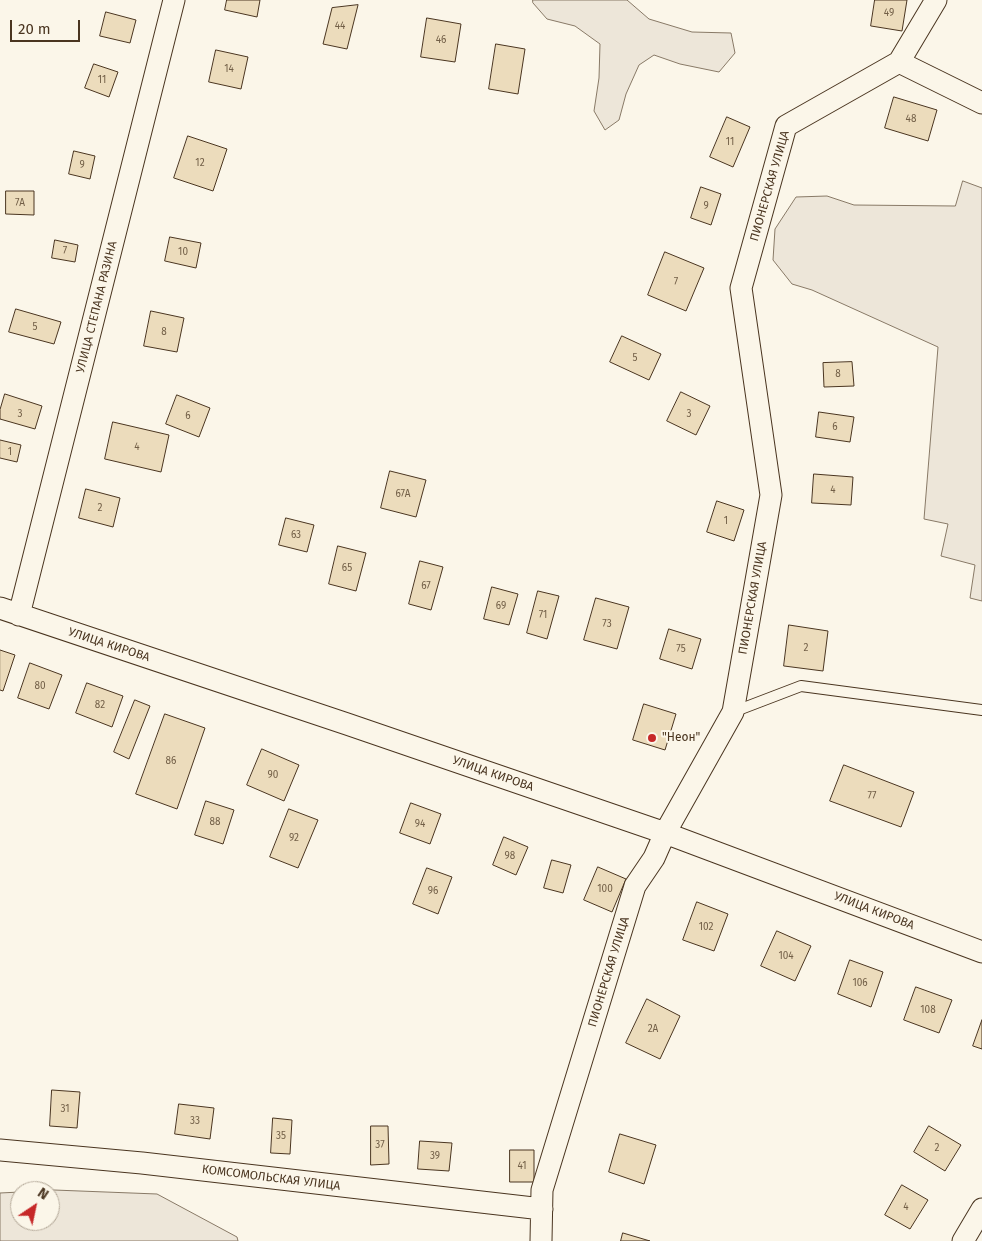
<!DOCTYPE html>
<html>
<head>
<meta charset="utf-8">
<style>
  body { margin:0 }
  #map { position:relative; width:982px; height:1241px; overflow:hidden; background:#fbf6e9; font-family:"Fira Sans",sans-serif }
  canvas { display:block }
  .north { position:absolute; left:10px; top:1181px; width:50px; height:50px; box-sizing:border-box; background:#fbf6e9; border:1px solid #b4a999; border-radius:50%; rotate:34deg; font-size:14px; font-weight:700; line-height:20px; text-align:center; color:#4a3520 }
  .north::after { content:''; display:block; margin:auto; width:18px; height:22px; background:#c62828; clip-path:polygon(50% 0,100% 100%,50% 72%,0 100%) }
  .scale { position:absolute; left:10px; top:20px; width:70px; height:22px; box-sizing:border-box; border:2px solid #4a3520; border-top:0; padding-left:6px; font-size:15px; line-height:18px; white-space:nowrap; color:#4a3520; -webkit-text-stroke:4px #fbf6e9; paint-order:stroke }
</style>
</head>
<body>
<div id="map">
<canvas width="982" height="1241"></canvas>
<div class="north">N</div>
<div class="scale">20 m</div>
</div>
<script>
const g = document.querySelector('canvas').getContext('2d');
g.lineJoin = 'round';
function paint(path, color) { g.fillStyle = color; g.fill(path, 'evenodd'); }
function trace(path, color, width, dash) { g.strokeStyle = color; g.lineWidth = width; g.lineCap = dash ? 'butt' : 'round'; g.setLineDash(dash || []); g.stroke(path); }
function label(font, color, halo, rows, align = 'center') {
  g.font = font + ' "Fira Sans",sans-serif'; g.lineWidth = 4; g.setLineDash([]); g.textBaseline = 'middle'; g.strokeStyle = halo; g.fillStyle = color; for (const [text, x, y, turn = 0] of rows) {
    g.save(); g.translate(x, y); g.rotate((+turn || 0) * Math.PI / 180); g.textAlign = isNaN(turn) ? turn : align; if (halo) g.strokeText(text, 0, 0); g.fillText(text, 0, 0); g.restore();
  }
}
const green = new Path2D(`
  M 533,0 L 627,0 L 649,19 L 692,32 L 731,33 L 735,53 L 719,72 L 680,64 L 654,55 L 639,65 L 626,94 L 619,120 L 605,130 L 594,111 L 599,78 L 600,44 L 575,26 L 547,19 L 533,3 Z
  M 963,181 L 982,188 L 982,601 L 970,598 L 975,565 L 941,556 L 948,524 L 924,519 L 938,347 L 812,290 L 792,284 L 773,260 L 775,229 L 796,197 L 827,196 L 854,205 L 955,206 Z
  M 54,1190 L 157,1194 L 237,1237 L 238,1241 L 0,1241 L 0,1193 L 20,1192 L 20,1221 L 50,1221 L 50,1191 L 42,1191 Z`);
const building = new Path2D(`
  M 227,0 L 260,0 L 257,17 L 225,10 Z
  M 875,0 L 907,0 L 902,31 L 871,26 Z
  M 358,5 L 347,49 L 323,44 L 332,8 Z
  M 106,12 L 136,20 L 130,43 L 100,36 Z
  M 427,18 L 461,24 L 455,62 L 421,57 Z
  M 496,44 L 525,49 L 518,94 L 489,89 Z
  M 216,50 L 248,57 L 241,89 L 209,82 Z
  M 94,64 L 118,72 L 109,97 L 85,88 Z
  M 894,97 L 937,110 L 928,141 L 885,128 Z
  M 727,117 L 750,127 L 733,167 L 710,157 Z
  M 188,136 L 227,149 L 213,191 L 174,178 Z
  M 74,151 L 95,156 L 90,179 L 69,174 Z
  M 701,187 L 721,194 L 711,225 L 691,218 Z
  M 6,191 L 34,191 L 34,215 L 6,214 Z
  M 170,237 L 201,243 L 196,268 L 165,261 Z
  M 55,240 L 78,245 L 75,262 L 52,258 Z
  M 665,252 L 704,268 L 686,311 L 648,295 Z
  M 16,309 L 61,322 L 54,344 L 9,332 Z
  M 151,311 L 184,318 L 177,352 L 144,346 Z
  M 622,336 L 661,354 L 649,380 L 610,362 Z
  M 852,362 L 854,386 L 824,387 L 823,363 Z
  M 681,392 L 710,406 L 696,435 L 667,421 Z
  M 5,394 L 42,406 L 35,429 L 0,419 L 0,410 Z
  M 177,395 L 210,408 L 199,437 L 166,424 Z
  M 819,412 L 854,417 L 850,442 L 816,437 Z
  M 113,422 L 169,435 L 161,472 L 105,459 Z
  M 0,440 L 21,445 L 17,462 L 0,458 Z
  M 390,471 L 426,480 L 416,517 L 381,508 Z
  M 814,474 L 853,477 L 851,505 L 812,503 Z
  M 86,489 L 120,498 L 113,527 L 79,518 Z
  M 717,501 L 744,510 L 734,541 L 707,532 Z
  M 286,518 L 314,525 L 307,552 L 279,545 Z
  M 338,546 L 366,553 L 356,591 L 329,584 Z
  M 420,561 L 443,567 L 431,610 L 409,604 Z
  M 492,587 L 518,594 L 509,625 L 484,619 Z
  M 538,591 L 559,596 L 547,639 L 527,633 Z
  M 596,598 L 629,607 L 617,649 L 584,640 Z
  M 789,625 L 828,631 L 823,671 L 784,666 Z
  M 669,629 L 701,639 L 692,669 L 660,659 Z
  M 0,650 L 15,655 L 3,691 L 0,690 Z
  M 30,663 L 62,675 L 49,709 L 18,698 Z
  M 87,683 L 123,696 L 112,727 L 76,713 Z
  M 135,700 L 150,706 L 129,759 L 114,752 Z
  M 644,704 L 676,714 L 665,750 L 633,740 Z
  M 165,714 L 205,728 L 177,809 L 136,794 Z
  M 262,749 L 299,765 L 284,801 L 247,785 Z
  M 844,765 L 914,792 L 901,827 L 830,801 Z
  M 206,801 L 234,810 L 223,844 L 195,835 Z
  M 411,803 L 441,814 L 430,844 L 400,833 Z
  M 289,809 L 318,820 L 298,868 L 270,857 Z
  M 504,837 L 528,847 L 516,875 L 493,865 Z
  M 552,860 L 571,865 L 563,893 L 544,888 Z
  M 598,867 L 626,879 L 612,912 L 584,900 Z
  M 427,868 L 452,877 L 438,914 L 413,904 Z
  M 697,902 L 728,914 L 714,951 L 683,940 Z
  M 777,931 L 811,946 L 795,981 L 761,966 Z
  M 850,960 L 883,972 L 871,1007 L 838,994 Z
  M 916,987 L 952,1000 L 939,1033 L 904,1020 Z
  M 647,999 L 680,1016 L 660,1059 L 626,1043 Z
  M 982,1020 L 982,1049 L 973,1046 Z
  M 52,1090 L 80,1092 L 77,1128 L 50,1126 Z
  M 179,1104 L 214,1108 L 210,1139 L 175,1134 Z
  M 273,1118 L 292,1120 L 290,1154 L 271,1153 Z
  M 371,1126 L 388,1126 L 389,1164 L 371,1165 Z
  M 929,1126 L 961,1145 L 945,1171 L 914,1152 Z
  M 620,1134 L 656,1145 L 644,1184 L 609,1172 Z
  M 420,1141 L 452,1143 L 449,1171 L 418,1169 Z
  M 510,1150 L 534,1150 L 534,1182 L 510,1182 Z
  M 902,1185 L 928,1200 L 910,1229 L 885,1215 Z
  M 623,1233 L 650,1241 L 621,1241 Z`);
const service = new Path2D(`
  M 733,712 L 801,686 L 982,710`);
const minor = new Path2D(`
  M 899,62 L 982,103
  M 0,608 L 347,724 L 665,833 L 982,952
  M 19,615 L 174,0
  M 0,1150 L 142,1163 L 542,1209
  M 541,1241 L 542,1190 L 635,886 L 654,858 L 665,833 L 733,712 L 771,495 L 741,288 L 786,126 L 899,62 L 936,0
  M 963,1241 L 982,1209`);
const markers = [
  [652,738,5,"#c62828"]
];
const numberNames = [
  ["49",889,13],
  ["44",340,26],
  ["46",441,40],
  ["14",229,69],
  ["11",102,80],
  ["48",911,119],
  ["11",730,142],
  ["12",200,163],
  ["9",82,165],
  ["7А",20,203],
  ["9",706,206],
  ["7",65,251],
  ["10",183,252],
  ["7",676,282],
  ["5",35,327],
  ["8",164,332],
  ["5",635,358],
  ["8",838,374],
  ["3",20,414],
  ["3",689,414],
  ["6",188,416],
  ["6",835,427],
  ["4",137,447],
  ["1",10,452],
  ["4",833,490],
  ["67А",403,494],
  ["2",100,508],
  ["1",726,521],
  ["63",296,535],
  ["65",347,568],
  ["67",426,586],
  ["69",501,606],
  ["71",543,615],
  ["73",607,624],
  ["2",806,648],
  ["75",681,649],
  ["80",40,686],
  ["82",100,705],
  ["86",171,761],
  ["90",273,775],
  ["77",872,796],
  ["88",215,822],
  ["94",420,824],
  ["92",294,838],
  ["98",510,856],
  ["100",605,889],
  ["96",433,891],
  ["102",706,927],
  ["104",786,956],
  ["106",860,983],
  ["108",928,1010],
  ["2А",653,1029],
  ["31",65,1109],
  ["33",195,1121],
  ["35",281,1136],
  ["37",380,1145],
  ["2",937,1148],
  ["39",435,1156],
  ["41",522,1166],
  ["4",906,1207]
];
const streetNames = [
  ["ПИОНЕРСКАЯ УЛИЦА",770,186,-74],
  ["УЛИЦА СТЕПАНА РАЗИНА",97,307,-76],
  ["ПИОНЕРСКАЯ УЛИЦА",753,598,-80],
  ["УЛИЦА КИРОВА",109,645,18],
  ["УЛИЦА КИРОВА",493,774,19],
  ["УЛИЦА КИРОВА",874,911,21],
  ["ПИОНЕРСКАЯ УЛИЦА",609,972,-73],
  ["КОМСОМОЛЬСКАЯ УЛИЦА",271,1178,7]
];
const poiNames = [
  ["\"Неон\"",662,738]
];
paint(green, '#ede6d9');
trace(green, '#887966', 1);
paint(building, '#ecdcbc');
trace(building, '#4a3520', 1);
trace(service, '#4a3520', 12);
trace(minor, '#4a3520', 23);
trace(service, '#fbf6e9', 10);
trace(minor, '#fbf6e9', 21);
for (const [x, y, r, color] of markers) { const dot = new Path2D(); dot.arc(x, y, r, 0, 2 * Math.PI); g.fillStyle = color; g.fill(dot); trace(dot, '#fbf6e9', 2); }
label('10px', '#725f47', null, numberNames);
label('12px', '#4a3520', '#fbf6e9', streetNames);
label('12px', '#4a3520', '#fbf6e9', poiNames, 'left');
</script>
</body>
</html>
